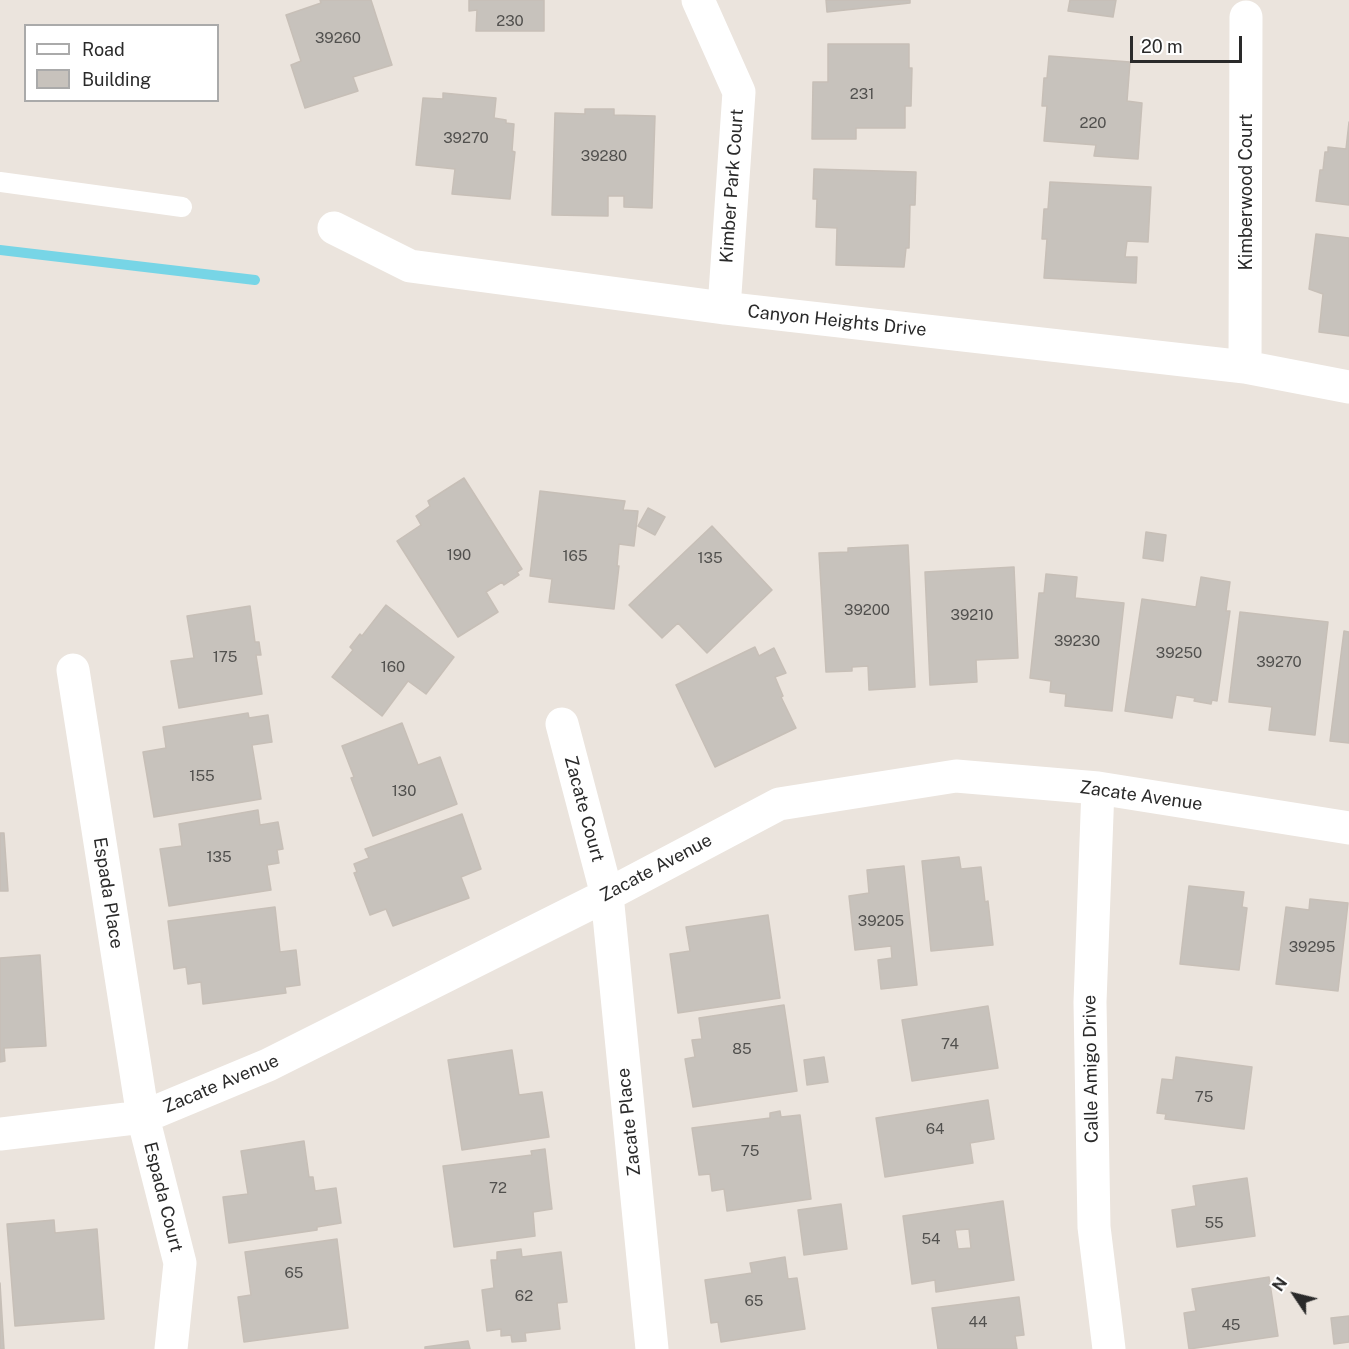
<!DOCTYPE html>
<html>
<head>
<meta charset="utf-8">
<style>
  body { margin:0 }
  #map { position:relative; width:1349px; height:1349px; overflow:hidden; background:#ebe4dd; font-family:"Public Sans",sans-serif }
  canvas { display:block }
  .legend { position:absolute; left:24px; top:24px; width:195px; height:78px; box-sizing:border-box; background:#fff; border:2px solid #aaa; margin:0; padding:8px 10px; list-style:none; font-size:18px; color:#2a2a2a }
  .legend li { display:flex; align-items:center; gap:12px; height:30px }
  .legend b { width:30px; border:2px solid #aaa }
  .north { position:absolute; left:1265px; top:1265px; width:60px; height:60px; -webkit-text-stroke:4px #fff; paint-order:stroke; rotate:305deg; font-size:16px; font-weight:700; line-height:24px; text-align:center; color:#2a2a2a }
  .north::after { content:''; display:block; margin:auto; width:21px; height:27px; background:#2a2a2a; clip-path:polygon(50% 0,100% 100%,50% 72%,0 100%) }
  .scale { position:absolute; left:1130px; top:36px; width:112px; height:27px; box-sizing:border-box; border:3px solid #2a2a2a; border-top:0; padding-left:8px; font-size:18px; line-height:21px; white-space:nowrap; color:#2a2a2a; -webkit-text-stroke:4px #fff; paint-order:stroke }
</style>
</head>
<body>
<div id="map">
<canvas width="1349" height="1349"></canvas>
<ul class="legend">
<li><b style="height:8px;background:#fff"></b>Road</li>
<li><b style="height:16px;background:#c7c2bc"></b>Building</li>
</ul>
<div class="north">N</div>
<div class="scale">20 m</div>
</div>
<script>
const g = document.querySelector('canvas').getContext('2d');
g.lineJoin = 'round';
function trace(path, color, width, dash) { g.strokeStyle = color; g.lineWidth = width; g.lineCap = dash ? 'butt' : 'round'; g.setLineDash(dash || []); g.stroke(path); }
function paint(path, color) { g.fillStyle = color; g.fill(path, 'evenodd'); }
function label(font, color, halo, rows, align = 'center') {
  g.font = font + ' "Public Sans",sans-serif'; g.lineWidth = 6; g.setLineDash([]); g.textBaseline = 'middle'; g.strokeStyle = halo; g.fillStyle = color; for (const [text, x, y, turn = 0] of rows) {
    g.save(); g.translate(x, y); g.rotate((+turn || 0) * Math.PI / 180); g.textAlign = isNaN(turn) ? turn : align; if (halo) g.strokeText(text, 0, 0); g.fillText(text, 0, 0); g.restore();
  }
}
const stream = new Path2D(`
  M 0,250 L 255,280`);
const building = new Path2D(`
  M 320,0 L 371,0 L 392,65 L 353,77 L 358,91 L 305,108 L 291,65 L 301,61 L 286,15 L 321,3 Z
  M 469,0 L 544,0 L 544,31 L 476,31 L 477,10 L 469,11 Z
  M 826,0 L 910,0 L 910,3 L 827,12 Z
  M 1070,0 L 1116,0 L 1113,17 L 1068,11 Z
  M 828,44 L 909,44 L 909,68 L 912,68 L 911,106 L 905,106 L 905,128 L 856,128 L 856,139 L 812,139 L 813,82 L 828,82 Z
  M 1049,56 L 1130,62 L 1127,101 L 1142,103 L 1138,159 L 1094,156 L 1096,145 L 1044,141 L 1047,106 L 1042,106 L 1044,78 L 1047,78 Z
  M 443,93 L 496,98 L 494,118 L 506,120 L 506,123 L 514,124 L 512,151 L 515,152 L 510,199 L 452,194 L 455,169 L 416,165 L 423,98 L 443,99 Z
  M 585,109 L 614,109 L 614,115 L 655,116 L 652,208 L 624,207 L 624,196 L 608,196 L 608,216 L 552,215 L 555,113 L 585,114 Z
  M 1349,122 L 1349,205 L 1316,201 L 1320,170 L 1323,170 L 1325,152 L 1328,152 L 1328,147 L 1346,149 Z
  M 814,169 L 916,172 L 915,205 L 910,205 L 909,248 L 906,248 L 904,267 L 836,265 L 837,228 L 816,227 L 817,199 L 813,199 Z
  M 1050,182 L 1151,187 L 1148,242 L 1127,241 L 1125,257 L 1137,257 L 1136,283 L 1044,278 L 1047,239 L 1042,239 L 1044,209 L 1048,209 Z
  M 1316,234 L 1349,238 L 1349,336 L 1319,332 L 1323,294 L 1309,289 Z
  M 464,478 L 522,569 L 517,572 L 519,575 L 504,585 L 502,582 L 486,592 L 498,612 L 458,637 L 397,541 L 421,525 L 416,516 L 430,506 L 428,501 Z
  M 540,491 L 625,501 L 623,510 L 638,511 L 634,546 L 619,544 L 617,566 L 619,566 L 614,609 L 549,602 L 552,579 L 530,576 Z
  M 648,508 L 665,517 L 655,535 L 638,526 Z
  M 712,526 L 772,590 L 707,653 L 678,623 L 662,638 L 629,605 Z
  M 1146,532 L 1166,535 L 1163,561 L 1143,558 Z
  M 908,545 L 915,687 L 869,690 L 868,666 L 852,667 L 852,671 L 826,672 L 819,553 L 848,552 L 848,548 Z
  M 1014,567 L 1018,658 L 976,660 L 977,682 L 930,685 L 925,572 Z
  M 1046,574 L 1077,577 L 1075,598 L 1124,603 L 1112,711 L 1065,706 L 1066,694 L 1050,692 L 1051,681 L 1030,678 L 1039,593 L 1044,593 Z
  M 1201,577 L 1230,582 L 1226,611 L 1230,611 L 1217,701 L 1212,700 L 1211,704 L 1194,701 L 1195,698 L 1176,695 L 1172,718 L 1125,711 L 1142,599 L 1196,607 Z
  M 386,605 L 454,657 L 426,694 L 408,681 L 382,716 L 332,677 L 353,650 L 350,647 L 360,634 L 362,636 Z
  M 250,606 L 255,642 L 259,642 L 261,655 L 256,655 L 262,694 L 179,708 L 171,661 L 194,658 L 187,616 Z
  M 1240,612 L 1328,622 L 1315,735 L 1269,730 L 1272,707 L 1229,702 Z
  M 1344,631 L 1349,632 L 1349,743 L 1330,741 Z
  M 755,647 L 759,656 L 774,648 L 786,673 L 775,677 L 783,696 L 781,697 L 796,728 L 715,767 L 676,685 Z
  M 248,713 L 249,718 L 268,715 L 272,742 L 252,745 L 261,799 L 154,817 L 143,752 L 166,748 L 163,727 Z
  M 402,723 L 418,765 L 440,757 L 457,804 L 373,836 L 351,778 L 354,777 L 342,746 Z
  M 258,810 L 260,825 L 278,822 L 283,849 L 277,850 L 279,863 L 267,865 L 271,890 L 169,906 L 160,849 L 182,846 L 179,824 Z
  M 462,814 L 481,869 L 461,877 L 469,898 L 393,926 L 386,909 L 370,915 L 354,873 L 357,872 L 354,864 L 369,858 L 365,849 Z
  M 0,833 L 4,833 L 8,891 L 0,891 Z
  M 959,857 L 961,869 L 981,867 L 985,902 L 988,901 L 993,945 L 931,951 L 922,861 Z
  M 904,866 L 917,985 L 881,989 L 878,960 L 892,958 L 891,946 L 855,950 L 849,896 L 869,893 L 867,870 Z
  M 1189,886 L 1244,892 L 1242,907 L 1247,908 L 1239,970 L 1180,964 Z
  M 1310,899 L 1348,903 L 1338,991 L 1276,984 L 1286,907 L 1309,910 Z
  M 275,907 L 280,952 L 296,950 L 300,985 L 285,987 L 286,993 L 203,1004 L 201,982 L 188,984 L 186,967 L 174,969 L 168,921 Z
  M 768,915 L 780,998 L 678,1013 L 670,954 L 690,951 L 686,927 Z
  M 40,955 L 46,1046 L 4,1048 L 5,1061 L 0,1062 L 0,958 Z
  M 784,1005 L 797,1091 L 693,1107 L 685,1059 L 695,1057 L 692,1040 L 702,1039 L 699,1018 Z
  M 988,1006 L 998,1068 L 912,1081 L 902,1020 Z
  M 512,1050 L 519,1095 L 542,1092 L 549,1137 L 462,1150 L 448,1060 Z
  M 824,1057 L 828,1082 L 807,1085 L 804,1060 Z
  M 1176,1057 L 1252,1067 L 1244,1129 L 1165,1119 L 1166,1114 L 1157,1113 L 1162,1079 L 1173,1080 Z
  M 988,1100 L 994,1139 L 970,1143 L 973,1163 L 885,1177 L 876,1118 Z
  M 780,1111 L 781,1117 L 800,1115 L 811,1199 L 727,1211 L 724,1189 L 712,1191 L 710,1174 L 699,1175 L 692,1128 L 770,1118 L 770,1113 Z
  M 304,1141 L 309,1177 L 313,1177 L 315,1191 L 336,1188 L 341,1223 L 317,1227 L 317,1230 L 229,1243 L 223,1197 L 248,1194 L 241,1151 Z
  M 545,1149 L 552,1209 L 533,1212 L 535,1236 L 454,1247 L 443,1166 L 532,1155 L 531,1151 Z
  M 1247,1178 L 1255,1236 L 1177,1247 L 1172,1210 L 1196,1206 L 1193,1186 Z
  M 1003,1201 L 1014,1280 L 936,1292 L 935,1280 L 912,1284 L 903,1216 ZM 969,1229 L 971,1248 L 958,1249 L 955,1230 Z
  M 841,1204 L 847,1249 L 804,1255 L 798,1210 Z
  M 54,1220 L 55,1233 L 97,1229 L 104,1319 L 15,1326 L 7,1224 Z
  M 337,1239 L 348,1328 L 244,1342 L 238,1297 L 251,1295 L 245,1252 Z
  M 521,1249 L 522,1257 L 561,1252 L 567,1302 L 557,1303 L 560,1329 L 525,1333 L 526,1341 L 512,1342 L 511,1335 L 501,1336 L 501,1329 L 487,1331 L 482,1290 L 494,1288 L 491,1260 L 497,1260 L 497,1252 Z
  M 785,1257 L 788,1279 L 797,1278 L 805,1329 L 721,1342 L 718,1322 L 711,1323 L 705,1280 L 752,1273 L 750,1263 Z
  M 1269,1277 L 1278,1336 L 1189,1349 L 1184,1313 L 1196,1311 L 1192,1289 Z
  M 0,1283 L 4,1349 L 0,1349 Z
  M 1019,1297 L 1024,1335 L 1015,1336 L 1017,1349 L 938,1349 L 932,1308 Z
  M 1349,1316 L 1349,1342 L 1334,1344 L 1331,1318 Z
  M 468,1341 L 470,1349 L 425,1349 L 425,1347 Z`);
const lane = new Path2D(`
  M 0,182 L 182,207`);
const street = new Path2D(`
  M 698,0 L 739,92 L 724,308
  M 334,228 L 410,266 L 724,308 L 1245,367 L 1349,387
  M 1245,367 L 1246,17
  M 73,670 L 143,1117 L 180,1263 L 171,1349
  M 562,724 L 607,895 L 652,1349
  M 1098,788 L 1090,1002 L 1094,1227 L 1109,1349
  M 0,1134 L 143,1117 L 268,1065 L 607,895 L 779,804 L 956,776 L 1098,788 L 1349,828`);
const numberNames = [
  ["230",510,21],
  ["39260",338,38],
  ["231",862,94],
  ["220",1093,123],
  ["39270",466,138],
  ["39280",604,156],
  ["190",459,555],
  ["165",575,556],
  ["135",710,558],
  ["39200",867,610],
  ["39210",972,615],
  ["39230",1077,641],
  ["39250",1179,653],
  ["175",225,657],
  ["39270",1279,662],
  ["160",393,667],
  ["155",202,776],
  ["130",404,791],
  ["135",219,857],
  ["39205",881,921],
  ["39295",1312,947],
  ["74",950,1044],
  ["85",742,1049],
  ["75",1204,1097],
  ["64",935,1129],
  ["75",750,1151],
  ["72",498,1188],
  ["55",1214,1223],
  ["54",931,1239],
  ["65",294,1273],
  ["62",524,1296],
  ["65",754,1301],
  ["44",978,1322],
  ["45",1231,1325]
];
const streetNames = [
  ["Kimber Park Court",732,186,-86],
  ["Kimberwood Court",1246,192,-90],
  ["Canyon Heights Drive",837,321,6],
  ["Zacate Avenue",1141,796,8],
  ["Zacate Court",584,809,75],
  ["Zacate Avenue",656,868,-28],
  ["Espada Place",108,893,81],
  ["Calle Amigo Drive",1091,1069,-91],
  ["Zacate Avenue",221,1084,-23],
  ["Zacate Place",629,1122,-96],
  ["Espada Court",163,1197,76]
];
trace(stream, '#77d5e6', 10);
paint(building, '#c7c2bc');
trace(building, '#c7bfb7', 1.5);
trace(lane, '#fff', 20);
trace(street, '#fff', 33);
label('15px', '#51504e', null, numberNames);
label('18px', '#2a2a2a', '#fff', streetNames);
</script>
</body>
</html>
